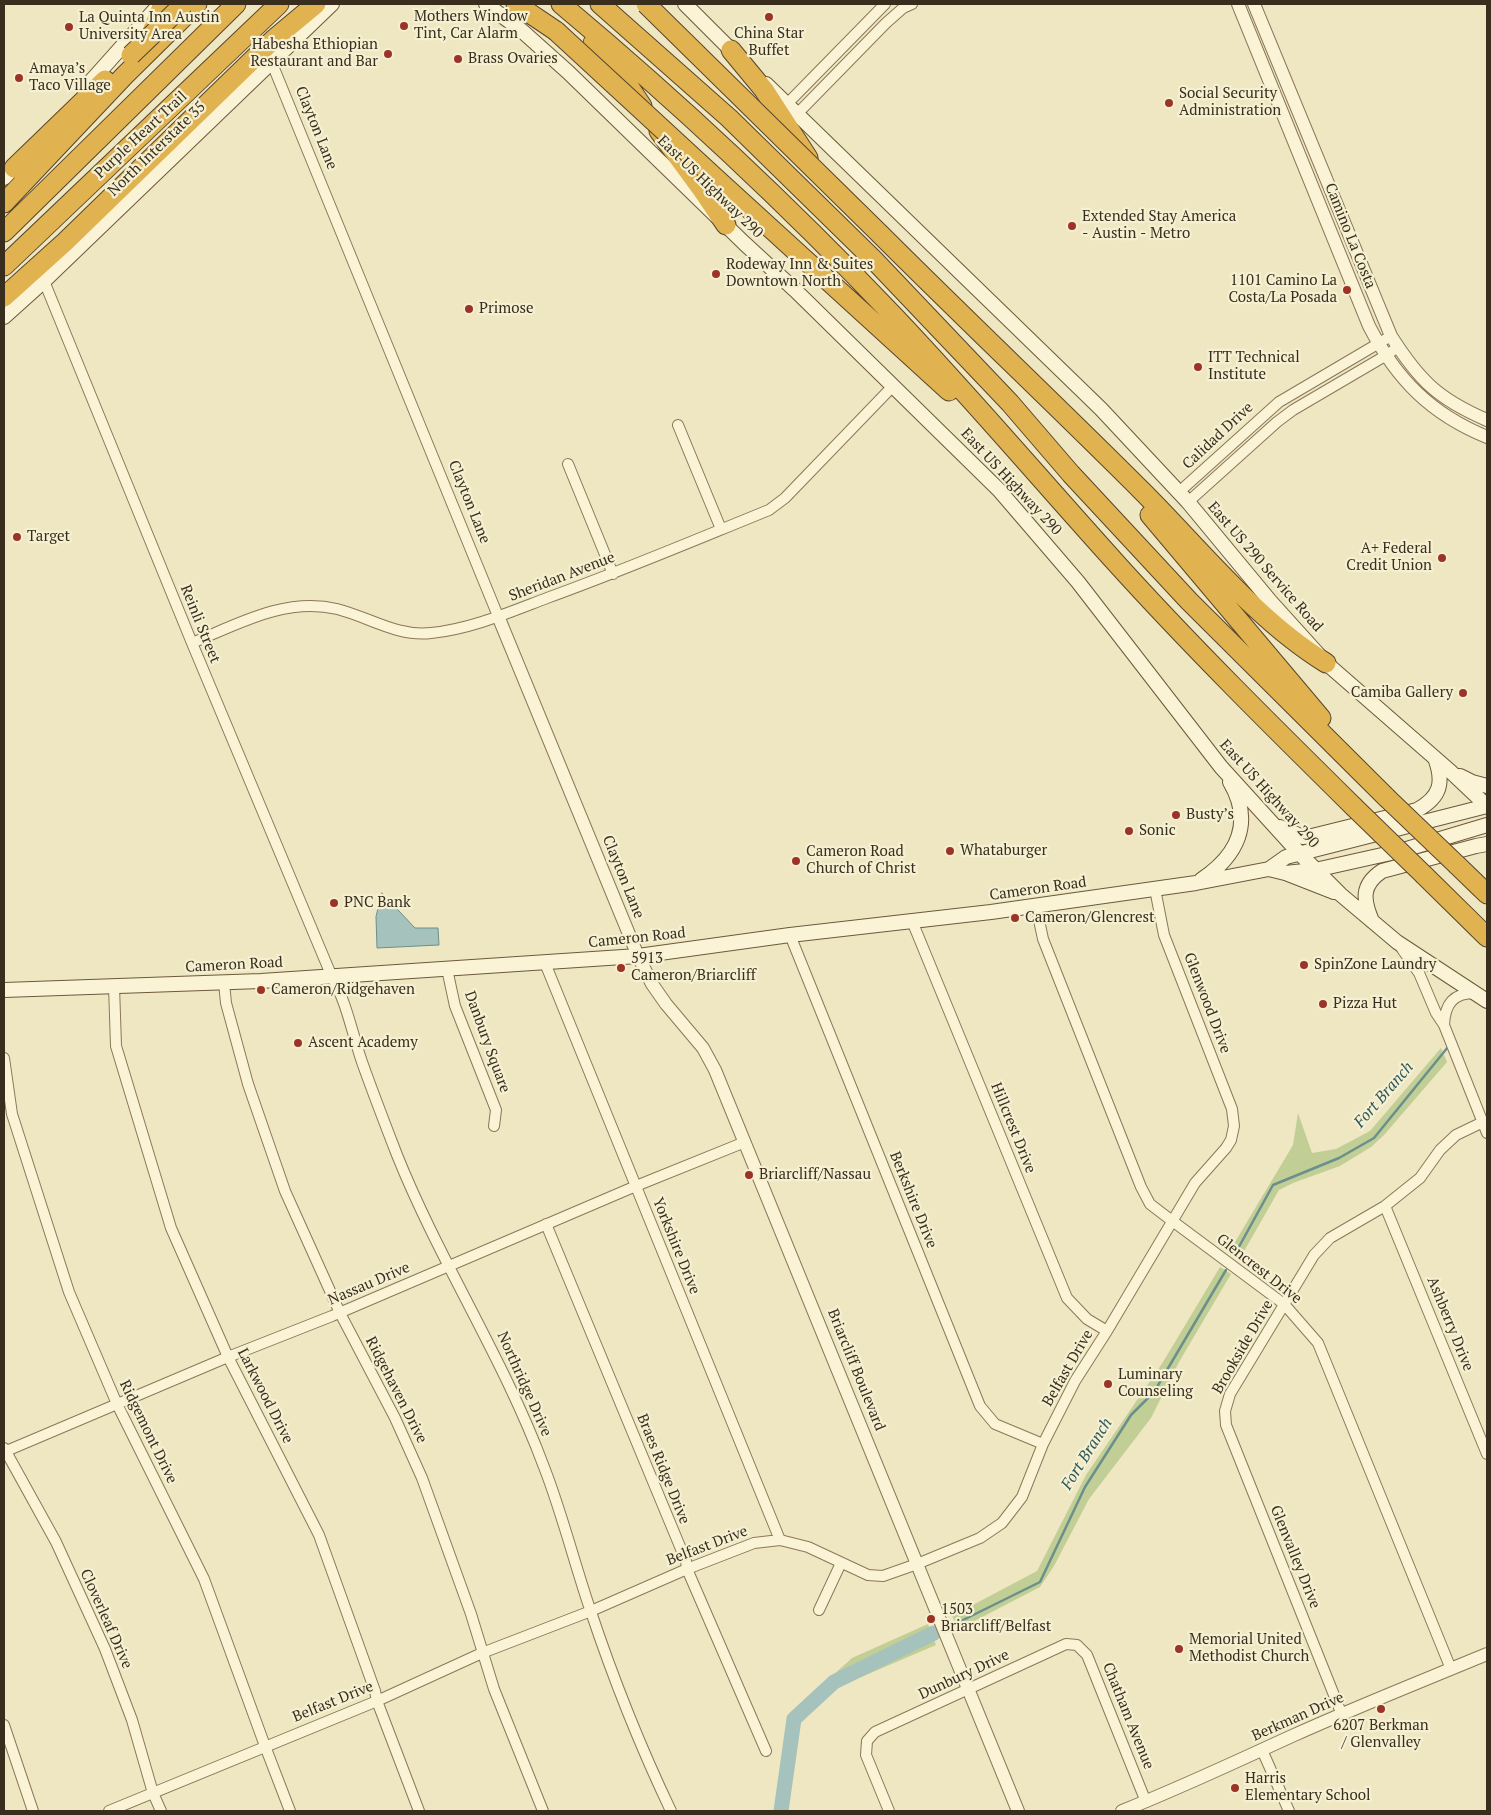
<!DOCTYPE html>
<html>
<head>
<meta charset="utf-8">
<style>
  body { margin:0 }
  #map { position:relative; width:1491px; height:1815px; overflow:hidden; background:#efe7c2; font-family:"PT Serif",serif }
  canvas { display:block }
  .frame { position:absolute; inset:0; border:5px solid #392e1d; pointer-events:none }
</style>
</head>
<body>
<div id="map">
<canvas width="1491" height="1815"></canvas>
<div class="frame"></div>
</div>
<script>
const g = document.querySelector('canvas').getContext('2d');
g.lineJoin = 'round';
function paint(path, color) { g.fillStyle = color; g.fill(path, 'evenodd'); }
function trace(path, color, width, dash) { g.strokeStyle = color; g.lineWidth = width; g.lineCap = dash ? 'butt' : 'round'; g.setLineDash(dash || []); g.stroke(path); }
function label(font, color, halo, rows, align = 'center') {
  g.font = font + ' "PT Serif",serif'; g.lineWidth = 4.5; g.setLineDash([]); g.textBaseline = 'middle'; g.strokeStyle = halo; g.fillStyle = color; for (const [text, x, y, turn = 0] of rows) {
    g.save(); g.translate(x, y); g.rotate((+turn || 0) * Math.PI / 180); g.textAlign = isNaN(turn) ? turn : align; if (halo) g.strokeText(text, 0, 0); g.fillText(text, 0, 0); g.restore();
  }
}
const green = new Path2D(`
  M 1441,1048 L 1447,1062 L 1384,1135 L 1371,1147 L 1340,1166 L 1293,1183 L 1279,1190 L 1239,1260 L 1229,1252 L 1293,1145 L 1298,1113 L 1312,1153 L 1336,1149 L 1370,1131 Z
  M 1220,1267 L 1231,1274 L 1179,1362 L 1151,1418 L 1089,1499 L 1054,1566 L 1040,1587 L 959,1629 L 952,1616 L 1037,1571 L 1086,1475 L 1163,1362 Z
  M 928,1624 L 936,1645 L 838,1687 L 799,1724 L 788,1811 L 774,1811 L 792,1712 L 852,1658 Z`);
const water = new Path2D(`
  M 382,893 L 415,928 L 438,928 L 439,945 L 377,948 L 376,917 Z`);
const stream = new Path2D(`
  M 1235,1254 L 1273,1185 L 1339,1158 L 1374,1138 L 1448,1047
  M 955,1624 L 1040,1582 L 1085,1487 L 1131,1415 L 1154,1392 L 1226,1270`);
const river = new Path2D(`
  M 781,1811 L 794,1719 L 834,1682 L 934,1633`);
const minor = new Path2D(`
  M 271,61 L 498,616
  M 787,104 L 885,4
  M 797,114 L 886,23 L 903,8 L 912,4
  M 44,281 L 192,643 L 332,977 C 347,1003 352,1033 362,1062 C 373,1093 385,1124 397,1155 C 440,1262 504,1359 544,1467 C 562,1513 574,1562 590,1609 C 613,1678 640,1746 671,1811
  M 678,425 L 721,529
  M 568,464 L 613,574
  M 1179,492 L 1279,402 L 1391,336
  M 1188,502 L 1277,422 L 1293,410 L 1385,356 L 1398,347
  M 192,643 C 238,624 285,597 337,609 C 369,617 397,637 431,633 C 471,629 510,612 547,598 C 622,571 695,540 769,510 L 785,498 L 893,386
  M 1036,906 L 1043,939 L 1141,1187 L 1150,1204 L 1163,1214 L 1284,1304 L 1318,1343 L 1451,1669
  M 912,921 L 1067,1298 L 1087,1319 L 1107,1331
  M 790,935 L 980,1406 L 995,1424 L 1043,1444
  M 1402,949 L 1419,973 L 1436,1013 L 1444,1025 L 1487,1133
  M 545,963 L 780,1540
  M 447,969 L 455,1006 L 496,1110 L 494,1126
  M 224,983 L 226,1003 L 248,1084 L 285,1191 L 340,1313 L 395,1418 L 422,1478 L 471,1614 L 494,1689 L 543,1811
  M 114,986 L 116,1046 L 171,1228 L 228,1357 L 319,1535 L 375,1691 L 377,1701 L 419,1811
  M 1444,1025 C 1445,1004 1453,993 1475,993
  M 4,1058 L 12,1114 L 69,1292 L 117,1404 L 204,1579 L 265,1746 L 290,1811
  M 1385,1206 L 1487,1454
  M 546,1224 L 686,1561 L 687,1569 L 766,1751
  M 4,1448 L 56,1542 L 105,1649 L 132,1720 L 153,1793 L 161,1811
  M 4,1452 L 228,1357 L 332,1316 L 636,1186 L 745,1142
  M 819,1610 L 841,1563
  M 1342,1715 L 1226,1425 L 1225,1411 L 1230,1394 L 1314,1255 L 1330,1238 L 1385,1206 L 1420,1178 L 1440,1150 L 1456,1135 L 1483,1122
  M 4,1725 L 33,1811
  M 1262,1750 L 1289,1811
  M 109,1811 L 377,1701 L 482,1653 L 591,1611 L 687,1569 L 754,1543 L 780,1540 L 808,1547 L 868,1575 L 883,1576 L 917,1564 L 980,1538 L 1002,1523 L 1022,1497 L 1043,1444 L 1075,1381 L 1107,1331 L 1195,1183 L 1226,1148 L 1231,1140 L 1234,1126 L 1232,1109 L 1164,935 L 1155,889
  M 889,1811 L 866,1755 L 867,1741 L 875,1732 L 1066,1644 L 1077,1645 L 1087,1655 L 1146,1802`);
const tertiary = new Path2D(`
  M 1238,4 L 1369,326 C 1397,380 1431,414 1487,437
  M 1254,4 L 1391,336 C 1419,380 1438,399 1487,420
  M 498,616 L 638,956 L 652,984 L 666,1004 L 703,1048 L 715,1070 L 1018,1811
  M 1122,1811 C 1180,1788 1235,1762 1292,1736 C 1356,1707 1422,1681 1487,1654`);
const secondary = new Path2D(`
  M 486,4 L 521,30 L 568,72 L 744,243 L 795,290 L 999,490 L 1078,582 L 1221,767 L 1300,854 L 1340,894 L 1397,942 L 1487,1001
  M 685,4 L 738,57
  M 766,84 L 1101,409 L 1188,502 L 1270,601 L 1326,663 L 1451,772 L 1487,806
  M 84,89 L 160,4
  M 4,178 L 20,161
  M 4,317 L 44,281 L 332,4
  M 1460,776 L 1472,782 L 1487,786
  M 1280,827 L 1303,837 L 1312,836 L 1417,810 C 1441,797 1444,782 1435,758
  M 1269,869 L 1285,873 L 1315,870 L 1400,851 L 1487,825
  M 1288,874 L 1334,892
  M 1201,880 C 1237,856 1254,823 1230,782
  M 1372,921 C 1363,900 1361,885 1382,871 L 1476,846 L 1487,844
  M 4,990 L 261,981 L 638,956 L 790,935 L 991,912 L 1196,883 L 1269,869 L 1286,857 L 1487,806`);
const motorway = new Path2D(`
  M 516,4 L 556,31
  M 561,4 C 677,101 788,205 892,314 C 969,395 1041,480 1116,563 C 1192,647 1273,727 1354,807
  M 600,4 L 729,118 L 874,260 L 1010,403 L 1071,474 L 1189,601 L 1387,798
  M 150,37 L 163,4
  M 593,43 L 626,82 L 642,106
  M 731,50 L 764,90 L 808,158
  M 659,131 L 703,191 L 726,225
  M 14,168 L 105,80
  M 710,173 L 949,391
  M 4,203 L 125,75 L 197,4
  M 4,232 L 236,4
  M 880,234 C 966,320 1055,404 1142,491 C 1200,549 1256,620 1326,663
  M 4,266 L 279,4
  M 4,297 L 65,242 L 274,39 L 316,4
  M 1150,515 L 1321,718
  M 1457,865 L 1487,894
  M 1424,875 L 1487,937`);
const motorwayBridge = new Path2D(`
  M 646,4 L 880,234
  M 556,31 L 710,173
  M 131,55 L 184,4
  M 1387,798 L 1457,865
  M 1354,807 L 1424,875`);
const markers = [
  [769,17,5,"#9b3327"],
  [404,26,5,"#9b3327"],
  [69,27,5,"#9b3327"],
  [388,54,5,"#9b3327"],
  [458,59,5,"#9b3327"],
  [19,78,5,"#9b3327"],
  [1169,103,5,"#9b3327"],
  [1072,226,5,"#9b3327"],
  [716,274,5,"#9b3327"],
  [1347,290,5,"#9b3327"],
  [469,309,5,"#9b3327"],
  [1198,367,5,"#9b3327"],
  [17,537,5,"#9b3327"],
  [1442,558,5,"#9b3327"],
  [1463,693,5,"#9b3327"],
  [1176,815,5,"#9b3327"],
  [1129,831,5,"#9b3327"],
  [950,851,5,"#9b3327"],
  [796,861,5,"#9b3327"],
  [334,903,5,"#9b3327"],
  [1015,918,5,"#9b3327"],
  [1304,965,5,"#9b3327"],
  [621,968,5,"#9b3327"],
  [261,990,5,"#9b3327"],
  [1323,1004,5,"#9b3327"],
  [298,1043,5,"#9b3327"],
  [749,1175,5,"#9b3327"],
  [1108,1384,5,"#9b3327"],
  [931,1619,5,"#9b3327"],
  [1179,1649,5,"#9b3327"],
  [1381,1709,5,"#9b3327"],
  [1235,1788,5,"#9b3327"]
];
const poiNames = [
  ["Mothers Window",414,17],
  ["Tint, Car Alarm",414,34],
  ["La Quinta Inn Austin",79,18],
  ["University Area",79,35],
  ["China Star",769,34,"center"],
  ["Buffet",769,51,"center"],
  ["Habesha Ethiopian",378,45,"right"],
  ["Restaurant and Bar",378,62,"right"],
  ["Brass Ovaries",468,59],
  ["Amaya’s",29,69],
  ["Taco Village",29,86],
  ["Social Security",1179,94],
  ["Administration",1179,111],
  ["Extended Stay America",1082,217],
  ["- Austin - Metro",1082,234],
  ["Rodeway Inn & Suites",726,265],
  ["Downtown North",726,282],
  ["1101 Camino La",1337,281,"right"],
  ["Costa/La Posada",1337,298,"right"],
  ["Primose",479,309],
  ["ITT Technical",1208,358],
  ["Institute",1208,375],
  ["Target",27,537],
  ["A+ Federal",1432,549,"right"],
  ["Credit Union",1432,566,"right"],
  ["Camiba Gallery",1453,693,"right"],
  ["Busty’s",1186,815],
  ["Sonic",1139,831],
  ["Whataburger",960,851],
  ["Cameron Road",806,852],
  ["Church of Christ",806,869],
  ["PNC Bank",344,903],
  ["Cameron/Glencrest",1025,918],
  ["5913",631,959],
  ["Cameron/Briarcliff",631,976],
  ["SpinZone Laundry",1314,965],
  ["Cameron/Ridgehaven",271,990],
  ["Pizza Hut",1333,1004],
  ["Ascent Academy",308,1043],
  ["Briarcliff/Nassau",759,1175],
  ["Luminary",1118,1375],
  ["Counseling",1118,1392],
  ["1503",941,1610],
  ["Briarcliff/Belfast",941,1627],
  ["Memorial United",1189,1640],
  ["Methodist Church",1189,1657],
  ["6207 Berkman",1381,1726,"center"],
  ["/ Glenvalley",1381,1743,"center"],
  ["Harris",1245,1779],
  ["Elementary School",1245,1796]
];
const streetNames = [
  ["Clayton Lane",316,128,68],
  ["Purple Heart Trail",141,135,-43],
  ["North Interstate 35",157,149,-44],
  ["East US Highway 290",710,187,44],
  ["Camino La Costa",1350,236,68],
  ["Calidad Drive",1218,436,-43],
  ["East US Highway 290",1011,482,47],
  ["Clayton Lane",469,502,68],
  ["East US 290 Service Road",1265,567,49],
  ["Sheridan Avenue",562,577,-21],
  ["Reinli Street",200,624,68],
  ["East US Highway 290",1269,794,48],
  ["Clayton Lane",623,877,68],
  ["Cameron Road",1038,889,-8],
  ["Cameron Road",637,938,-6],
  ["Cameron Road",234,965,-3],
  ["Glenwood Drive",1207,1003,69],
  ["Danbury Square",487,1042,70],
  ["Hillcrest Drive",1013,1128,68],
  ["Berkshire Drive",913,1200,68],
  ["Yorkshire Drive",676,1246,68],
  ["Glencrest Drive",1259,1269,38],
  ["Nassau Drive",369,1284,-23],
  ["Ashberry Drive",1450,1324,68],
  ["Brookside Drive",1243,1347,-60],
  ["Belfast Drive",1068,1368,-60],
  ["Briarcliff Boulevard",856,1370,68],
  ["Northridge Drive",524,1384,66],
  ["Ridgehaven Drive",396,1390,63],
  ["Larkwood Drive",265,1396,63],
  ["Ridgemont Drive",148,1432,64],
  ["Braes Ridge Drive",663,1469,68],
  ["Belfast Drive",707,1546,-21],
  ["Glenvalley Drive",1295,1557,68],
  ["Cloverleaf Drive",106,1619,66],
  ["Dunbury Drive",964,1675,-25],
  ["Belfast Drive",333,1702,-22],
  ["Chatham Avenue",1128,1716,68],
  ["Berkman Drive",1298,1717,-24]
];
const waterNames = [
  ["Fort Branch",1384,1095,-49],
  ["Fort Branch",1087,1454,-58]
];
paint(green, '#c1ce96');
paint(water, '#a5c2bd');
trace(water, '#6b908b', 1);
trace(stream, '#6b908b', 2.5);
trace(river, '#a5c2bd', 15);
trace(minor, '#8a7859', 12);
trace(tertiary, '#8a7859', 14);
trace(secondary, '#6c593c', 16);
trace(motorway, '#57462d', 21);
trace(minor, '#faf3d6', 10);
trace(tertiary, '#faf3d6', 12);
trace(secondary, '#faf3d6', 14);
trace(motorway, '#e1b250', 19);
trace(motorwayBridge, '#57462d', 21, []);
trace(motorwayBridge, '#e1b250', 19);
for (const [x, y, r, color] of markers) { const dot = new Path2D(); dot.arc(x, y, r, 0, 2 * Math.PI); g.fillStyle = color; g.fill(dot); trace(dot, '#f6f0d2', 2); }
label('15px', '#392e1d', '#f6f0d2', poiNames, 'left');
label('15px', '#392e1d', '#f6f0d2', streetNames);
label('italic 16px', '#2c5759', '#f6f0d2', waterNames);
</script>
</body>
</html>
